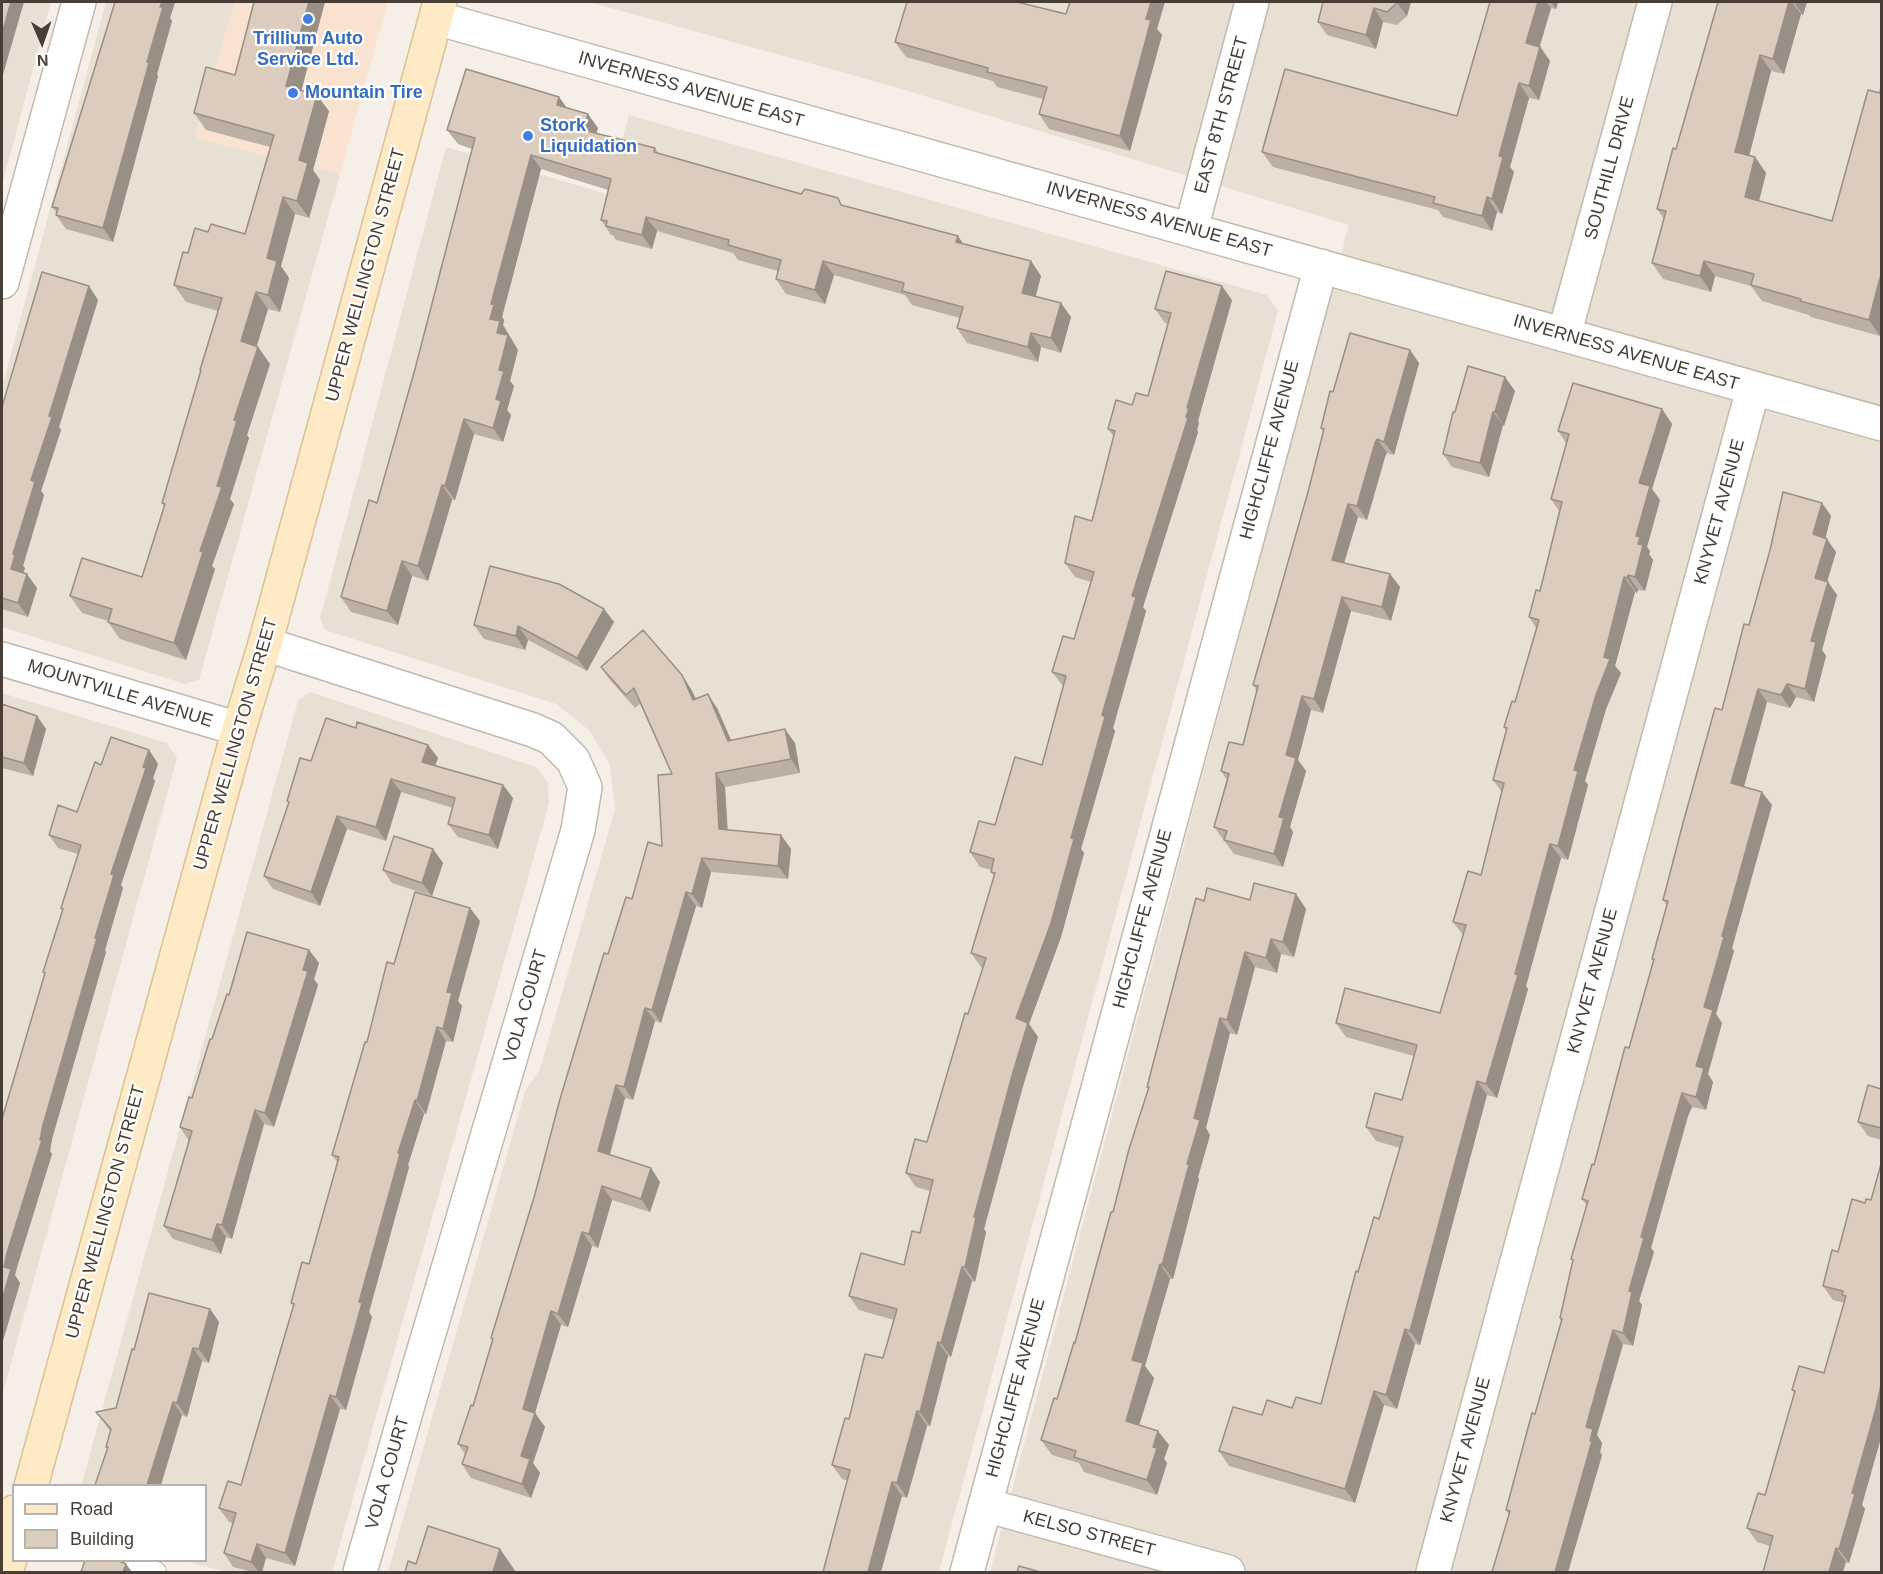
<!DOCTYPE html>
<html>
<head>
<meta charset="utf-8">
<style>
  body { margin:0 }
  #map { position:relative; width:1883px; height:1574px; overflow:hidden; background:#f5efe7; font-family:Helvetica,sans-serif }
  canvas { display:block }
  .frame { position:absolute; inset:0; border:3px solid #493e35; pointer-events:none }
  .legend { position:absolute; left:12px; top:1484px; width:195px; height:78px; box-sizing:border-box; background:#fff; border:2px solid #b6b2ae; margin:0; padding:8px 10px; list-style:none; font-size:18px; color:#493e35 }
  .legend li { display:flex; align-items:center; gap:12px; height:30px }
  .legend b { width:30px; border:2px solid #b6b2ae }
  .north { position:absolute; left:12px; top:12px; width:60px; height:60px; -webkit-text-stroke:4px #fff; paint-order:stroke; rotate:178deg; font-size:16px; font-weight:700; line-height:24px; text-align:center; color:#493e35 }
  .north::after { content:''; display:block; margin:auto; width:21px; height:27px; background:#493e35; clip-path:polygon(50% 0,100% 100%,50% 72%,0 100%) }
</style>
</head>
<body>
<div id="map">
<canvas width="1883" height="1574"></canvas>
<div class="frame"></div>
<ul class="legend">
<li><b style="height:8px;background:#ffeac7"></b>Road</li>
<li><b style="height:16px;background:#dbccbe"></b>Building</li>
</ul>
<div class="north">N</div>
</div>
<script>
const g = document.querySelector('canvas').getContext('2d');
g.lineJoin = 'round';
function paint(path, color) { g.fillStyle = color; g.fill(path, 'evenodd'); }
function trace(path, color, width, dash) { g.strokeStyle = color; g.lineWidth = width; g.lineCap = dash ? 'butt' : 'round'; g.setLineDash(dash || []); g.stroke(path); }
function label(font, color, halo, rows, align = 'center') {
  g.font = font + ' Helvetica,sans-serif'; g.lineWidth = 4.5; g.setLineDash([]); g.textBaseline = 'middle'; g.strokeStyle = halo; g.fillStyle = color; for (const [text, x, y, turn = 0] of rows) {
    g.save(); g.translate(x, y); g.rotate((+turn || 0) * Math.PI / 180); g.textAlign = isNaN(turn) ? turn : align; if (halo) g.strokeText(text, 0, 0); g.fillText(text, 0, 0); g.restore();
  }
}
const residential = new Path2D(`
  M 2,2 L 51,2 L 2,185 Z
  M 106,2 L 235,2 L 194,138 L 340,174 L 199,680 L 185,684 L 2,627 L 2,387 Z
  M 589,2 L 1881,2 L 1881,1572 L 990,1572 L 1349,225 L 888,85 Z
  M 629,115 L 1267,295 L 1278,311 L 939,1572 L 388,1572 L 525,1091 L 540,1069 L 615,809 L 610,765 L 589,730 L 556,704 L 325,630 L 320,618 L 446,147 L 607,194 Z
  M 310,692 L 536,767 L 548,783 L 549,803 L 332,1572 L 227,1572 L 184,1561 L 206,1560 L 206,1486 L 81,1486 L 298,701 Z
  M 2,693 L 167,743 L 177,758 L 2,1396 Z`);
const commercial = new Path2D(`
  M 235,2 L 388,2 L 340,174 L 194,138 Z`);
const lane = new Path2D(`
  M 121,1560 L 156,1572`);
const street = new Path2D(`
  M 436,18 L 1882,424
  M 1191,229 L 1252,2
  M 2,282 L 79,2
  M 1564,335 L 1655,2
  M 265,644 L 533,730 L 551,738 L 573,760 L 585,787 L 578,830 L 416,1377 L 360,1572
  M 2,659 L 239,729
  M 985,1505 L 1228,1572
  M 967,1572 L 1321,266
  M 1433,1572 L 1753,389`);
const secondary = new Path2D(`
  M 31,1486 L 239,729 L 265,644 L 440,2
  M 2,1534 L 14,1512
  M 6,1572 L 14,1546`);
const wall = new Path2D(`
  M 115,2 L 175,2 L 170,18 L 172,21 L 157,74 L 158,76 L 113,242 L 66,229 L 56,215 L 57,213 L 52,207 Z
  M 325,2 L 301,90 L 329,111 L 313,170 L 320,180 L 309,218 L 295,214 L 281,266 L 289,278 L 280,312 L 268,309 L 257,346 L 270,364 L 247,435 L 249,438 L 230,499 L 234,504 L 212,566 L 215,569 L 186,660 L 120,639 L 108,622 L 108,621 L 82,613 L 70,596 L 142,577 L 164,506 L 162,503 L 201,372 L 200,370 L 218,311 L 186,302 L 174,285 L 188,253 L 245,234 L 270,147 L 206,130 L 194,113 L 235,75 Z
  M 1323,2 L 1411,2 L 1407,16 L 1397,25 L 1383,22 L 1376,49 L 1327,35 L 1318,22 Z
  M 1490,2 L 1558,2 L 1556,9 L 1551,8 L 1540,46 L 1550,61 L 1539,100 L 1529,98 L 1510,167 L 1514,172 L 1502,214 L 1497,212 L 1492,231 L 1443,217 L 1438,210 L 1273,167 L 1262,152 L 1457,116 Z
  M 1718,2 L 1807,2 L 1803,15 L 1801,14 L 1784,74 L 1771,71 L 1749,156 L 1755,157 L 1766,173 L 1759,201 L 1832,221 L 1880,336 L 1811,317 L 1809,315 L 1762,301 L 1751,286 L 1715,276 L 1711,292 L 1663,279 L 1652,263 L 1664,219 L 1657,209 L 1676,149 Z
  M 1066,14 L 1157,29 L 1162,35 L 1130,151 L 1049,129 L 1039,114 L 1043,99 L 997,87 L 993,81 L 906,57 L 895,42 Z
  M 559,97 L 567,108 L 598,128 L 596,133 L 655,148 L 658,153 L 843,206 L 963,244 L 1031,261 L 1041,276 L 1035,296 L 1071,317 L 1061,353 L 1041,347 L 1038,362 L 967,343 L 957,328 L 960,318 L 912,305 L 905,295 L 834,275 L 825,304 L 786,294 L 776,279 L 778,271 L 738,260 L 733,253 L 657,231 L 652,249 L 616,240 L 613,235 L 611,235 L 601,220 L 608,190 L 541,169 L 502,317 L 504,320 L 503,325 L 518,350 L 510,381 L 514,386 L 507,410 L 511,415 L 503,442 L 474,434 L 455,500 L 452,500 L 428,581 L 412,576 L 398,625 L 351,612 L 341,597 L 377,503 L 415,369 L 472,149 L 458,144 L 447,130 Z
  M 98,300 L 59,427 L 61,430 L 41,491 L 44,495 L 23,566 L 25,568 L 23,573 L 37,588 L 28,617 L 2,609 L 2,407 Z
  M 1232,300 L 1198,421 L 1199,423 L 1197,430 L 1198,432 L 1143,607 L 1146,611 L 1113,728 L 1115,731 L 1081,849 L 1084,853 L 1061,937 L 1029,1024 L 1038,1037 L 1023,1086 L 984,1229 L 986,1232 L 975,1282 L 972,1281 L 951,1357 L 948,1356 L 930,1426 L 927,1426 L 907,1498 L 842,1479 L 832,1465 L 849,1419 L 883,1358 L 894,1320 L 859,1310 L 849,1296 L 904,1265 L 920,1233 L 930,1191 L 916,1187 L 906,1173 L 927,1142 L 983,968 L 981,967 L 971,953 L 994,876 L 991,872 L 992,870 L 980,867 L 970,852 L 995,825 L 1042,765 L 1063,686 L 1052,672 L 1074,639 L 1091,582 L 1075,577 L 1065,563 L 1092,521 L 1114,437 L 1108,429 L 1132,405 L 1148,396 L 1168,324 L 1165,323 L 1155,309 Z
  M 1419,363 L 1394,455 L 1387,453 L 1385,457 L 1367,520 L 1358,517 L 1344,563 L 1390,574 L 1400,587 L 1391,621 L 1351,611 L 1323,713 L 1311,710 L 1298,760 L 1306,771 L 1290,827 L 1293,832 L 1283,867 L 1234,854 L 1214,827 L 1227,780 L 1221,771 L 1243,745 L 1257,691 L 1253,685 L 1308,492 L 1323,432 L 1321,428 L 1333,392 Z
  M 1515,391 L 1504,426 L 1503,425 L 1489,477 L 1452,467 L 1443,454 L 1455,412 Z
  M 1662,409 L 1672,424 L 1652,489 L 1660,500 L 1647,547 L 1650,551 L 1649,554 L 1653,560 L 1645,591 L 1638,590 L 1637,593 L 1635,592 L 1615,666 L 1621,673 L 1606,709 L 1585,781 L 1588,785 L 1568,860 L 1561,858 L 1526,986 L 1528,989 L 1497,1098 L 1487,1095 L 1420,1345 L 1415,1344 L 1397,1409 L 1384,1405 L 1355,1503 L 1229,1466 L 1219,1451 L 1262,1415 L 1292,1408 L 1321,1404 L 1358,1272 L 1379,1219 L 1400,1148 L 1376,1141 L 1366,1127 L 1402,1100 L 1414,1056 L 1346,1037 L 1336,1023 L 1440,1013 L 1463,935 L 1453,922 L 1481,875 L 1502,792 L 1493,780 L 1506,731 L 1504,727 L 1515,702 L 1536,628 L 1529,617 L 1540,591 L 1559,511 L 1551,499 L 1566,443 L 1558,431 Z
  M 1822,503 L 1831,516 L 1825,538 L 1836,552 L 1827,582 L 1837,595 L 1822,650 L 1826,656 L 1814,702 L 1796,697 L 1790,708 L 1767,702 L 1744,787 L 1772,805 L 1732,948 L 1734,951 L 1716,1014 L 1722,1023 L 1708,1074 L 1713,1082 L 1706,1110 L 1692,1107 L 1688,1116 L 1651,1248 L 1654,1252 L 1639,1301 L 1642,1305 L 1633,1346 L 1623,1344 L 1597,1435 L 1602,1443 L 1600,1452 L 1602,1455 L 1568,1572 L 1492,1572 L 1509,1514 L 1506,1510 L 1535,1414 L 1561,1321 L 1560,1318 L 1573,1262 L 1571,1259 L 1587,1206 L 1582,1199 L 1594,1165 L 1629,1048 L 1653,961 L 1652,959 L 1667,906 L 1663,900 L 1749,625 Z
  M 604,609 L 614,622 L 587,671 L 528,640 L 525,650 L 484,639 L 474,625 Z
  M 601,667 L 691,689 L 696,699 L 717,708 L 731,740 L 795,743 L 800,773 L 725,787 L 728,830 L 781,835 L 791,849 L 788,879 L 711,872 L 702,908 L 696,906 L 661,1023 L 655,1021 L 633,1100 L 625,1098 L 610,1155 L 660,1182 L 650,1212 L 612,1200 L 598,1248 L 592,1246 L 568,1327 L 561,1325 L 535,1413 L 545,1427 L 533,1463 L 540,1473 L 531,1498 L 471,1478 L 462,1464 L 465,1454 L 458,1444 L 473,1406 L 492,1340 L 491,1338 L 608,954 L 632,899 L 662,846 L 672,774 L 640,704 L 635,708 L 610,680 Z
  M 2,704 L 37,716 L 46,729 L 33,776 L 2,768 Z
  M 356,728 L 428,745 L 438,758 L 435,765 L 503,785 L 513,798 L 498,849 L 458,837 L 448,824 L 453,808 L 401,792 L 386,841 L 347,829 L 320,906 L 273,889 L 264,876 L 289,803 L 287,801 L 311,761 Z
  M 149,750 L 158,764 L 153,778 L 155,781 L 121,885 L 123,888 L 105,950 L 106,952 L 52,1139 L 50,1151 L 52,1154 L 17,1267 L 15,1275 L 20,1283 L 2,1344 L 45,974 L 43,972 L 62,911 L 61,908 L 78,854 L 58,848 L 49,835 L 77,812 L 101,765 Z
  M 433,849 L 443,863 L 432,896 L 392,883 L 383,870 Z
  M 1296,894 L 1306,909 L 1294,957 L 1281,954 L 1277,973 L 1255,967 L 1237,1035 L 1230,1033 L 1206,1128 L 1210,1135 L 1198,1177 L 1199,1179 L 1173,1279 L 1170,1279 L 1145,1366 L 1154,1378 L 1139,1425 L 1169,1445 L 1164,1459 L 1167,1463 L 1157,1495 L 1084,1472 L 1079,1463 L 1052,1455 L 1041,1440 L 1057,1399 L 1075,1343 L 1148,1089 L 1147,1087 L 1204,901 L 1250,900 Z
  M 480,921 L 458,1001 L 462,1006 L 453,1042 L 446,1041 L 426,1114 L 424,1114 L 408,1165 L 409,1167 L 369,1312 L 372,1317 L 346,1410 L 340,1409 L 295,1566 L 266,1558 L 262,1572 L 252,1572 L 233,1567 L 224,1553 L 233,1523 L 229,1522 L 219,1508 L 241,1485 L 294,1306 L 291,1303 L 309,1264 L 338,1163 L 332,1155 L 367,1042 L 394,964 Z
  M 309,950 L 319,963 L 314,979 L 318,985 L 274,1127 L 264,1124 L 232,1239 L 226,1237 L 221,1254 L 173,1239 L 164,1226 L 189,1141 L 180,1127 L 192,1098 L 212,1039 L 229,995 Z
  M 1881,1089 L 1881,1140 L 1868,1136 L 1858,1122 Z
  M 1852,1199 L 1862,1505 L 1865,1509 L 1849,1563 L 1770,1546 L 1757,1542 L 1747,1528 L 1765,1495 L 1795,1394 L 1792,1390 L 1824,1373 L 1844,1303 L 1833,1300 L 1823,1286 L 1838,1252 Z
  M 210,1309 L 219,1322 L 209,1363 L 202,1361 L 187,1417 L 182,1415 L 107,1449 L 106,1447 L 111,1432 L 96,1412 L 116,1408 L 134,1350 Z`);
const shadedWall = new Path2D(`
  M 11,2 L 24,2 L 2,78 L 2,34 Z
  M 162,2 L 175,2 L 170,18 L 172,21 L 157,74 L 158,76 L 113,242 L 103,228 Z
  M 309,2 L 325,2 L 298,103 L 286,86 Z
  M 1151,2 L 1165,2 L 1157,29 L 1162,35 L 1130,151 L 1120,136 L 1146,19 Z
  M 1398,2 L 1411,2 L 1407,16 L 1397,3 Z
  M 1538,2 L 1546,2 L 1551,8 L 1536,58 L 1526,43 Z
  M 1551,2 L 1558,2 L 1556,9 Z
  M 1789,2 L 1792,2 L 1801,14 L 1784,74 L 1773,59 Z
  M 1794,2 L 1807,2 L 1803,15 Z
  M 1374,8 L 1383,22 L 1376,49 L 1366,35 Z
  M 1540,47 L 1550,61 L 1539,100 L 1529,86 Z
  M 1760,55 L 1771,71 L 1746,168 L 1735,152 Z
  M 1519,83 L 1529,98 L 1510,167 L 1514,172 L 1502,214 L 1492,199 L 1499,156 Z
  M 317,95 L 329,111 L 313,170 L 320,180 L 309,218 L 297,201 L 299,160 Z
  M 559,97 L 569,111 L 557,105 Z
  M 588,114 L 598,128 L 593,145 L 583,130 Z
  M 531,155 L 541,169 L 502,317 L 504,320 L 503,325 L 518,350 L 510,381 L 514,386 L 507,410 L 511,415 L 503,442 L 493,428 L 499,370 L 497,333 L 490,319 L 491,304 Z
  M 1755,157 L 1766,173 L 1756,213 L 1745,197 Z
  M 283,197 L 295,214 L 281,266 L 289,278 L 280,312 L 268,295 L 267,258 Z
  M 1487,197 L 1497,212 L 1492,231 L 1482,216 Z
  M 646,217 L 657,231 L 652,249 L 642,235 Z
  M 958,236 L 968,251 L 956,242 Z
  M 823,261 L 834,275 L 825,304 L 815,290 Z
  M 1031,261 L 1041,276 L 1033,307 L 1022,293 Z
  M 1704,261 L 1715,276 L 1711,292 L 1700,276 Z
  M 1881,274 L 1881,330 L 1880,336 L 1869,320 Z
  M 89,286 L 98,300 L 59,427 L 61,430 L 41,491 L 44,495 L 23,566 L 25,568 L 20,583 L 11,569 L 13,554 L 31,480 L 49,416 Z
  M 1222,286 L 1232,300 L 1198,421 L 1199,423 L 1197,430 L 1198,432 L 1143,607 L 1146,611 L 1113,728 L 1115,731 L 1081,849 L 1084,853 L 1061,937 L 1029,1024 L 1038,1037 L 1023,1086 L 984,1229 L 986,1232 L 975,1282 L 965,1267 L 974,1217 L 1016,1018 L 1071,838 L 1132,596 L 1186,417 L 1187,408 Z
  M 256,292 L 268,309 L 253,358 L 241,341 Z
  M 1061,303 L 1071,317 L 1061,353 L 1051,338 Z
  M 1031,333 L 1041,347 L 1038,362 L 1028,347 Z
  M 258,347 L 270,364 L 247,435 L 249,438 L 230,499 L 234,504 L 212,566 L 215,569 L 186,660 L 174,643 L 200,551 L 234,420 Z
  M 1410,350 L 1419,363 L 1394,455 L 1384,442 Z
  M 1505,377 L 1515,391 L 1504,426 L 1495,412 Z
  M 1662,409 L 1672,424 L 1652,489 L 1660,500 L 1647,547 L 1650,551 L 1649,554 L 1653,560 L 1645,591 L 1635,577 L 1638,544 L 1636,536 L 1639,483 Z
  M 1493,412 L 1503,425 L 1489,477 L 1480,463 Z
  M 464,419 L 474,434 L 455,500 L 445,486 Z
  M 1377,439 L 1387,453 L 1385,457 L 1367,520 L 1357,506 L 1375,443 Z
  M 442,485 L 452,500 L 428,581 L 418,566 Z
  M 1822,503 L 1831,516 L 1823,548 L 1813,534 Z
  M 1348,504 L 1358,517 L 1341,573 L 1332,560 Z
  M 1827,539 L 1836,552 L 1824,592 L 1815,578 Z
  M 402,561 L 412,576 L 398,625 L 387,611 Z
  M 27,574 L 37,588 L 28,617 L 18,603 Z
  M 1390,574 L 1400,587 L 1391,621 L 1382,607 Z
  M 1628,575 L 1638,590 L 1637,593 L 1627,578 Z
  M 1624,577 L 1635,592 L 1615,666 L 1621,673 L 1606,709 L 1585,781 L 1588,785 L 1568,860 L 1558,846 L 1574,770 Z
  M 1828,582 L 1837,595 L 1822,650 L 1826,656 L 1814,702 L 1805,689 L 1811,641 Z
  M 1342,597 L 1351,611 L 1323,713 L 1314,699 Z
  M 604,609 L 614,622 L 587,671 L 577,658 Z
  M 518,626 L 528,640 L 525,650 L 516,636 Z
  M 682,675 L 691,689 L 703,714 L 693,700 Z
  M 1787,684 L 1796,697 L 1790,708 L 1781,695 Z
  M 1758,689 L 1767,702 L 1741,797 L 1731,783 Z
  M 708,694 L 717,708 L 737,754 L 728,741 Z
  M 1302,696 L 1311,710 L 1298,760 L 1306,771 L 1290,827 L 1293,832 L 1283,867 L 1274,854 L 1279,817 L 1286,755 Z
  M 37,716 L 46,729 L 33,776 L 24,763 Z
  M 785,729 L 795,743 L 800,773 L 791,759 Z
  M 428,745 L 438,758 L 432,775 L 422,762 Z
  M 149,750 L 158,764 L 153,778 L 155,781 L 121,885 L 123,888 L 105,950 L 106,952 L 52,1139 L 50,1151 L 52,1154 L 17,1267 L 15,1275 L 20,1283 L 2,1344 L 2,1300 L 4,1267 L 7,1253 L 40,1140 L 43,1125 L 95,938 L 111,874 Z
  M 716,773 L 725,787 L 728,843 L 719,829 Z
  M 391,779 L 401,792 L 386,841 L 376,827 Z
  M 503,785 L 513,798 L 498,849 L 489,835 Z
  M 1762,792 L 1772,805 L 1732,948 L 1734,951 L 1716,1014 L 1722,1023 L 1708,1074 L 1713,1082 L 1706,1110 L 1696,1097 L 1696,1066 L 1704,1007 L 1722,936 Z
  M 337,816 L 347,829 L 320,906 L 311,892 Z
  M 781,835 L 791,849 L 788,879 L 778,866 Z
  M 1550,844 L 1561,858 L 1526,986 L 1528,989 L 1497,1098 L 1486,1084 Z
  M 433,849 L 443,863 L 432,896 L 422,883 Z
  M 702,858 L 711,872 L 702,908 L 692,894 Z
  M 686,892 L 696,906 L 661,1023 L 652,1010 Z
  M 1296,894 L 1306,909 L 1294,957 L 1283,942 Z
  M 470,908 L 480,921 L 458,1001 L 462,1006 L 453,1042 L 443,1029 L 447,992 Z
  M 1271,939 L 1281,954 L 1277,973 L 1266,958 Z
  M 309,950 L 319,963 L 314,979 L 318,985 L 274,1127 L 265,1113 Z
  M 1245,952 L 1255,967 L 1237,1035 L 1227,1020 Z
  M 645,1008 L 655,1021 L 633,1100 L 624,1087 Z
  M 1220,1018 L 1230,1033 L 1206,1128 L 1210,1135 L 1198,1177 L 1199,1179 L 1173,1279 L 1162,1265 L 1187,1164 L 1194,1118 Z
  M 437,1027 L 446,1041 L 426,1114 L 417,1101 Z
  M 1477,1081 L 1487,1095 L 1420,1345 L 1410,1331 Z
  M 616,1085 L 625,1098 L 607,1164 L 598,1151 Z
  M 1682,1093 L 1692,1107 L 1688,1116 L 1651,1248 L 1654,1252 L 1639,1301 L 1642,1305 L 1633,1346 L 1623,1333 L 1629,1291 L 1641,1237 L 1679,1103 Z
  M 415,1100 L 424,1114 L 408,1165 L 409,1167 L 369,1312 L 372,1317 L 346,1410 L 336,1397 L 359,1302 L 398,1153 Z
  M 255,1110 L 264,1124 L 232,1239 L 222,1225 Z
  M 651,1168 L 660,1182 L 650,1212 L 641,1199 Z
  M 602,1186 L 612,1200 L 598,1248 L 589,1234 Z
  M 217,1224 L 226,1237 L 221,1254 L 212,1240 Z
  M 582,1232 L 592,1246 L 568,1327 L 558,1314 Z
  M 1160,1264 L 1170,1279 L 1145,1366 L 1154,1378 L 1136,1435 L 1126,1421 L 1132,1360 Z
  M 962,1267 L 972,1281 L 951,1357 L 941,1343 Z
  M 210,1309 L 219,1322 L 209,1363 L 199,1349 Z
  M 551,1311 L 561,1325 L 535,1413 L 545,1427 L 533,1463 L 540,1473 L 531,1498 L 522,1484 L 521,1456 L 523,1409 Z
  M 1405,1329 L 1415,1344 L 1397,1409 L 1386,1395 Z
  M 1613,1330 L 1623,1344 L 1597,1435 L 1602,1443 L 1600,1452 L 1602,1455 L 1568,1572 L 1555,1572 L 1590,1441 L 1586,1427 Z
  M 938,1342 L 948,1356 L 930,1426 L 920,1412 Z
  M 193,1348 L 202,1361 L 187,1417 L 177,1403 Z
  M 1881,1385 L 1881,1438 L 1862,1505 L 1865,1509 L 1849,1563 L 1839,1549 L 1852,1493 Z
  M 1374,1391 L 1384,1405 L 1355,1503 L 1345,1489 Z
  M 330,1395 L 340,1409 L 295,1566 L 285,1553 Z
  M 173,1402 L 182,1415 L 161,1485 L 147,1485 Z
  M 917,1411 L 927,1426 L 907,1498 L 897,1483 Z
  M 1158,1431 L 1169,1445 L 1164,1459 L 1167,1463 L 1157,1495 L 1147,1480 L 1153,1447 Z
  M 892,1482 L 902,1496 L 881,1572 L 868,1572 Z
  M 257,1544 L 266,1558 L 262,1572 L 259,1572 L 251,1562 Z
  M 1836,1548 L 1846,1562 L 1843,1572 L 1829,1572 Z
  M 500,1549 L 516,1572 L 493,1572 Z
  M 126,1564 L 132,1572 L 123,1572 Z`);
const building = new Path2D(`
  M 2,2 L 11,2 L 2,34 Z
  M 115,2 L 162,2 L 160,7 L 163,7 L 147,62 L 149,63 L 103,228 L 56,215 L 58,208 L 52,207 Z
  M 254,2 L 309,2 L 286,86 L 317,95 L 299,160 L 308,163 L 297,201 L 283,197 L 267,258 L 277,261 L 268,295 L 256,292 L 241,341 L 258,347 L 234,420 L 237,421 L 217,486 L 222,487 L 200,551 L 203,552 L 174,643 L 108,622 L 112,609 L 70,596 L 82,558 L 142,577 L 165,504 L 162,503 L 201,370 L 200,370 L 222,298 L 174,285 L 183,252 L 188,253 L 195,228 L 208,232 L 211,224 L 245,234 L 274,135 L 194,113 L 206,67 L 235,75 Z
  M 907,2 L 1017,2 L 1066,14 L 1070,2 L 1151,2 L 1146,19 L 1151,20 L 1120,136 L 1039,114 L 1047,87 L 987,72 L 988,68 L 895,42 Z
  M 1323,2 L 1398,2 L 1387,12 L 1374,8 L 1366,35 L 1318,22 Z
  M 1490,2 L 1538,2 L 1526,43 L 1540,47 L 1529,86 L 1519,83 L 1499,156 L 1503,157 L 1492,199 L 1487,197 L 1482,216 L 1433,203 L 1435,197 L 1262,152 L 1285,69 L 1457,116 Z
  M 1718,2 L 1789,2 L 1773,59 L 1760,55 L 1735,152 L 1755,157 L 1745,197 L 1832,221 L 1868,90 L 1880,93 L 1881,86 L 1881,274 L 1869,320 L 1800,301 L 1801,299 L 1751,285 L 1754,274 L 1704,261 L 1700,276 L 1652,263 L 1666,211 L 1657,209 L 1673,148 L 1676,149 Z
  M 466,69 L 559,97 L 557,105 L 588,114 L 583,130 L 655,148 L 654,152 L 801,194 L 805,189 L 838,198 L 841,205 L 958,236 L 956,242 L 1031,261 L 1022,293 L 1061,303 L 1051,338 L 1031,333 L 1028,347 L 957,328 L 963,307 L 902,291 L 904,283 L 823,261 L 815,290 L 776,279 L 781,260 L 728,245 L 729,240 L 646,217 L 642,235 L 606,226 L 607,221 L 601,220 L 611,179 L 531,155 L 491,304 L 494,305 L 490,319 L 500,321 L 497,333 L 508,335 L 499,370 L 504,371 L 496,399 L 501,401 L 493,428 L 464,419 L 445,486 L 442,485 L 418,566 L 402,561 L 387,611 L 341,597 L 369,500 L 377,503 L 415,369 L 475,138 L 447,130 Z
  M 1166,271 L 1222,286 L 1187,408 L 1189,408 L 1186,417 L 1188,418 L 1132,596 L 1136,597 L 1102,715 L 1105,717 L 1071,838 L 1074,839 L 1051,923 L 1016,1018 L 1028,1023 L 1013,1072 L 974,1217 L 976,1218 L 965,1267 L 962,1267 L 941,1343 L 938,1342 L 920,1412 L 917,1411 L 897,1483 L 892,1482 L 868,1572 L 823,1572 L 850,1470 L 832,1465 L 845,1418 L 849,1419 L 865,1354 L 883,1358 L 897,1309 L 849,1296 L 861,1253 L 904,1265 L 912,1231 L 920,1233 L 933,1180 L 906,1173 L 915,1139 L 927,1142 L 965,1013 L 968,1014 L 986,958 L 971,953 L 995,873 L 991,872 L 994,859 L 970,852 L 979,821 L 995,825 L 1015,757 L 1042,765 L 1066,676 L 1052,672 L 1063,636 L 1074,639 L 1094,572 L 1065,563 L 1075,516 L 1092,521 L 1115,431 L 1108,429 L 1116,400 L 1132,405 L 1136,393 L 1148,396 L 1171,313 L 1155,309 Z
  M 42,272 L 89,286 L 49,416 L 52,417 L 31,480 L 35,482 L 13,554 L 15,555 L 11,569 L 27,574 L 18,603 L 2,598 L 2,407 Z
  M 1350,333 L 1410,350 L 1384,442 L 1377,439 L 1375,443 L 1357,506 L 1348,504 L 1332,560 L 1390,574 L 1382,607 L 1342,597 L 1314,699 L 1302,696 L 1286,755 L 1296,758 L 1279,817 L 1284,818 L 1274,854 L 1224,840 L 1227,831 L 1214,827 L 1229,774 L 1221,771 L 1229,742 L 1243,745 L 1258,686 L 1253,685 L 1308,492 L 1324,429 L 1321,428 L 1330,391 L 1333,392 Z
  M 1468,366 L 1505,377 L 1495,412 L 1493,412 L 1480,463 L 1443,454 L 1453,412 L 1455,412 Z
  M 1573,383 L 1662,409 L 1639,483 L 1650,486 L 1636,536 L 1640,537 L 1638,544 L 1643,545 L 1635,577 L 1628,575 L 1627,578 L 1624,577 L 1604,657 L 1610,659 L 1596,695 L 1574,770 L 1578,771 L 1558,846 L 1550,844 L 1515,974 L 1518,975 L 1486,1084 L 1477,1081 L 1410,1331 L 1405,1329 L 1386,1395 L 1374,1391 L 1345,1489 L 1219,1451 L 1233,1407 L 1262,1415 L 1267,1400 L 1292,1408 L 1296,1397 L 1321,1404 L 1356,1271 L 1358,1272 L 1374,1217 L 1379,1219 L 1403,1137 L 1366,1127 L 1375,1093 L 1402,1100 L 1417,1045 L 1336,1023 L 1345,988 L 1440,1013 L 1466,925 L 1453,922 L 1468,871 L 1481,875 L 1504,783 L 1493,780 L 1507,728 L 1504,727 L 1512,701 L 1515,702 L 1539,620 L 1529,617 L 1536,590 L 1540,591 L 1562,502 L 1551,499 L 1569,434 L 1558,431 Z
  M 1783,492 L 1822,503 L 1813,534 L 1827,539 L 1815,578 L 1828,582 L 1811,641 L 1816,642 L 1805,689 L 1787,684 L 1781,695 L 1758,689 L 1731,783 L 1762,792 L 1722,936 L 1724,937 L 1704,1007 L 1713,1010 L 1696,1066 L 1704,1068 L 1696,1097 L 1682,1093 L 1679,1103 L 1641,1237 L 1644,1238 L 1629,1291 L 1632,1292 L 1623,1333 L 1613,1330 L 1586,1427 L 1593,1429 L 1590,1441 L 1592,1441 L 1555,1572 L 1492,1572 L 1510,1511 L 1506,1510 L 1532,1413 L 1535,1414 L 1562,1319 L 1560,1318 L 1573,1260 L 1571,1259 L 1588,1201 L 1582,1199 L 1592,1164 L 1594,1165 L 1625,1047 L 1629,1048 L 1654,959 L 1652,959 L 1668,901 L 1663,900 L 1683,823 L 1715,708 L 1722,710 L 1744,624 L 1749,625 L 1770,550 Z
  M 490,566 L 559,584 L 604,609 L 577,658 L 518,626 L 516,636 L 474,625 Z
  M 643,630 L 682,675 L 693,700 L 708,694 L 728,741 L 785,729 L 791,759 L 716,773 L 719,829 L 781,835 L 778,866 L 702,858 L 692,894 L 686,892 L 652,1010 L 645,1008 L 624,1087 L 616,1085 L 598,1151 L 651,1168 L 641,1199 L 602,1186 L 589,1234 L 582,1232 L 558,1314 L 551,1311 L 523,1409 L 535,1413 L 521,1456 L 530,1459 L 522,1484 L 462,1464 L 468,1447 L 458,1444 L 471,1405 L 473,1406 L 493,1339 L 491,1338 L 535,1194 L 560,1099 L 604,953 L 608,954 L 626,897 L 632,899 L 648,842 L 662,846 L 658,775 L 672,774 L 634,688 L 626,695 L 601,667 Z
  M 2,704 L 37,716 L 24,763 L 2,757 Z
  M 326,718 L 356,728 L 357,722 L 428,745 L 422,762 L 503,785 L 489,835 L 448,824 L 455,798 L 391,779 L 376,827 L 337,816 L 311,892 L 264,876 L 289,802 L 287,801 L 300,758 L 311,761 Z
  M 111,737 L 149,750 L 143,767 L 146,768 L 111,874 L 114,875 L 95,938 L 97,938 L 43,1125 L 40,1140 L 42,1140 L 7,1253 L 4,1267 L 11,1269 L 2,1300 L 2,1119 L 45,973 L 43,972 L 63,909 L 61,908 L 81,845 L 49,835 L 58,805 L 77,812 L 95,762 L 101,765 Z
  M 394,836 L 433,849 L 422,883 L 383,870 Z
  M 1254,883 L 1296,894 L 1283,942 L 1271,939 L 1266,958 L 1245,952 L 1227,1020 L 1220,1018 L 1194,1118 L 1200,1120 L 1187,1164 L 1189,1165 L 1162,1265 L 1160,1264 L 1132,1360 L 1143,1363 L 1126,1421 L 1158,1431 L 1153,1447 L 1157,1448 L 1147,1480 L 1074,1457 L 1076,1451 L 1041,1440 L 1054,1398 L 1057,1399 L 1074,1342 L 1075,1343 L 1111,1212 L 1113,1212 L 1129,1149 L 1149,1087 L 1147,1087 L 1196,898 L 1204,901 L 1207,888 L 1250,900 Z
  M 415,892 L 470,908 L 447,992 L 452,993 L 443,1029 L 437,1027 L 417,1101 L 415,1100 L 398,1153 L 400,1154 L 359,1302 L 362,1303 L 336,1397 L 330,1395 L 285,1553 L 257,1544 L 251,1562 L 224,1553 L 236,1513 L 219,1508 L 228,1481 L 241,1485 L 294,1304 L 291,1303 L 302,1262 L 309,1264 L 339,1157 L 332,1155 L 365,1042 L 367,1042 L 387,962 L 394,964 Z
  M 247,932 L 309,950 L 303,970 L 308,971 L 265,1113 L 255,1110 L 222,1225 L 217,1224 L 212,1240 L 164,1226 L 192,1131 L 180,1127 L 189,1097 L 192,1098 L 210,1039 L 212,1039 L 227,994 L 229,995 Z
  M 1868,1085 L 1881,1089 L 1881,1128 L 1858,1122 Z
  M 1881,1164 L 1881,1385 L 1876,1408 L 1852,1493 L 1855,1494 L 1839,1549 L 1836,1548 L 1829,1572 L 1763,1572 L 1773,1536 L 1747,1528 L 1758,1493 L 1765,1495 L 1795,1391 L 1792,1390 L 1799,1366 L 1824,1373 L 1846,1296 L 1842,1295 L 1843,1291 L 1823,1286 L 1832,1250 L 1838,1252 L 1852,1199 L 1865,1203 L 1866,1199 L 1871,1200 Z
  M 149,1293 L 210,1309 L 199,1349 L 193,1348 L 177,1403 L 173,1402 L 147,1485 L 95,1485 L 108,1447 L 106,1447 L 111,1429 L 96,1412 L 116,1408 L 132,1349 L 134,1350 Z
  M 428,1526 L 500,1549 L 493,1572 L 405,1572 L 408,1561 L 416,1564 Z
  M 85,1560 L 117,1560 L 126,1564 L 123,1572 L 81,1572 Z
  M 1019,1566 L 1040,1572 L 1017,1572 Z`);
const markers = [
  [308,19,6,"#3f7fe0"],
  [293,93,6,"#3f7fe0"],
  [528,136,6,"#3f7fe0"]
];
const shopNames = [
  ["Trillium Auto",308,39,"center"],
  ["Service Ltd.",308,60,"center"],
  ["Mountain Tire",305,93],
  ["Stork",540,126],
  ["Liquidation",540,147]
];
const streetNames = [
  ["INVERNESS AVENUE EAST",691,90,16],
  ["EAST 8TH STREET",1222,115,-75],
  ["SOUTHILL DRIVE",1610,168,-75],
  ["INVERNESS AVENUE EAST",1159,220,16],
  ["UPPER WELLINGTON STREET",366,275,-75],
  ["INVERNESS AVENUE EAST",1626,353,16],
  ["HIGHCLIFFE AVENUE",1270,450,-75],
  ["KNYVET AVENUE",1720,512,-75],
  ["MOUNTVILLE AVENUE",120,694,17],
  ["UPPER WELLINGTON STREET",236,744,-74],
  ["HIGHCLIFFE AVENUE",1143,919,-75],
  ["KNYVET AVENUE",1593,981,-75],
  ["VOLA COURT",526,1006,-74],
  ["UPPER WELLINGTON STREET",106,1212,-75],
  ["HIGHCLIFFE AVENUE",1016,1388,-75],
  ["KNYVET AVENUE",1466,1450,-75],
  ["VOLA COURT",388,1473,-74],
  ["KELSO STREET",1089,1534,15]
];
paint(residential, '#e9e0d4');
paint(commercial, '#f9e2d0');
trace(lane, '#c4b8ab', 22);
trace(street, '#c4b8ab', 36);
trace(secondary, '#dcc094', 36);
trace(lane, '#fff', 20);
trace(street, '#fff', 33);
trace(secondary, '#ffeac7', 33);
paint(wall, '#bcafa3');
paint(shadedWall, '#998f85');
paint(building, '#dbccbe');
trace(building, '#998f85', 1.5);
for (const [x, y, r, color] of markers) { const dot = new Path2D(); dot.arc(x, y, r, 0, 2 * Math.PI); g.fillStyle = color; g.fill(dot); trace(dot, '#fff', 2); }
label('bold 18px', '#366cbe', '#fff', shopNames, 'left');
label('18px', '#493e35', '#fff', streetNames);
</script>
</body>
</html>
